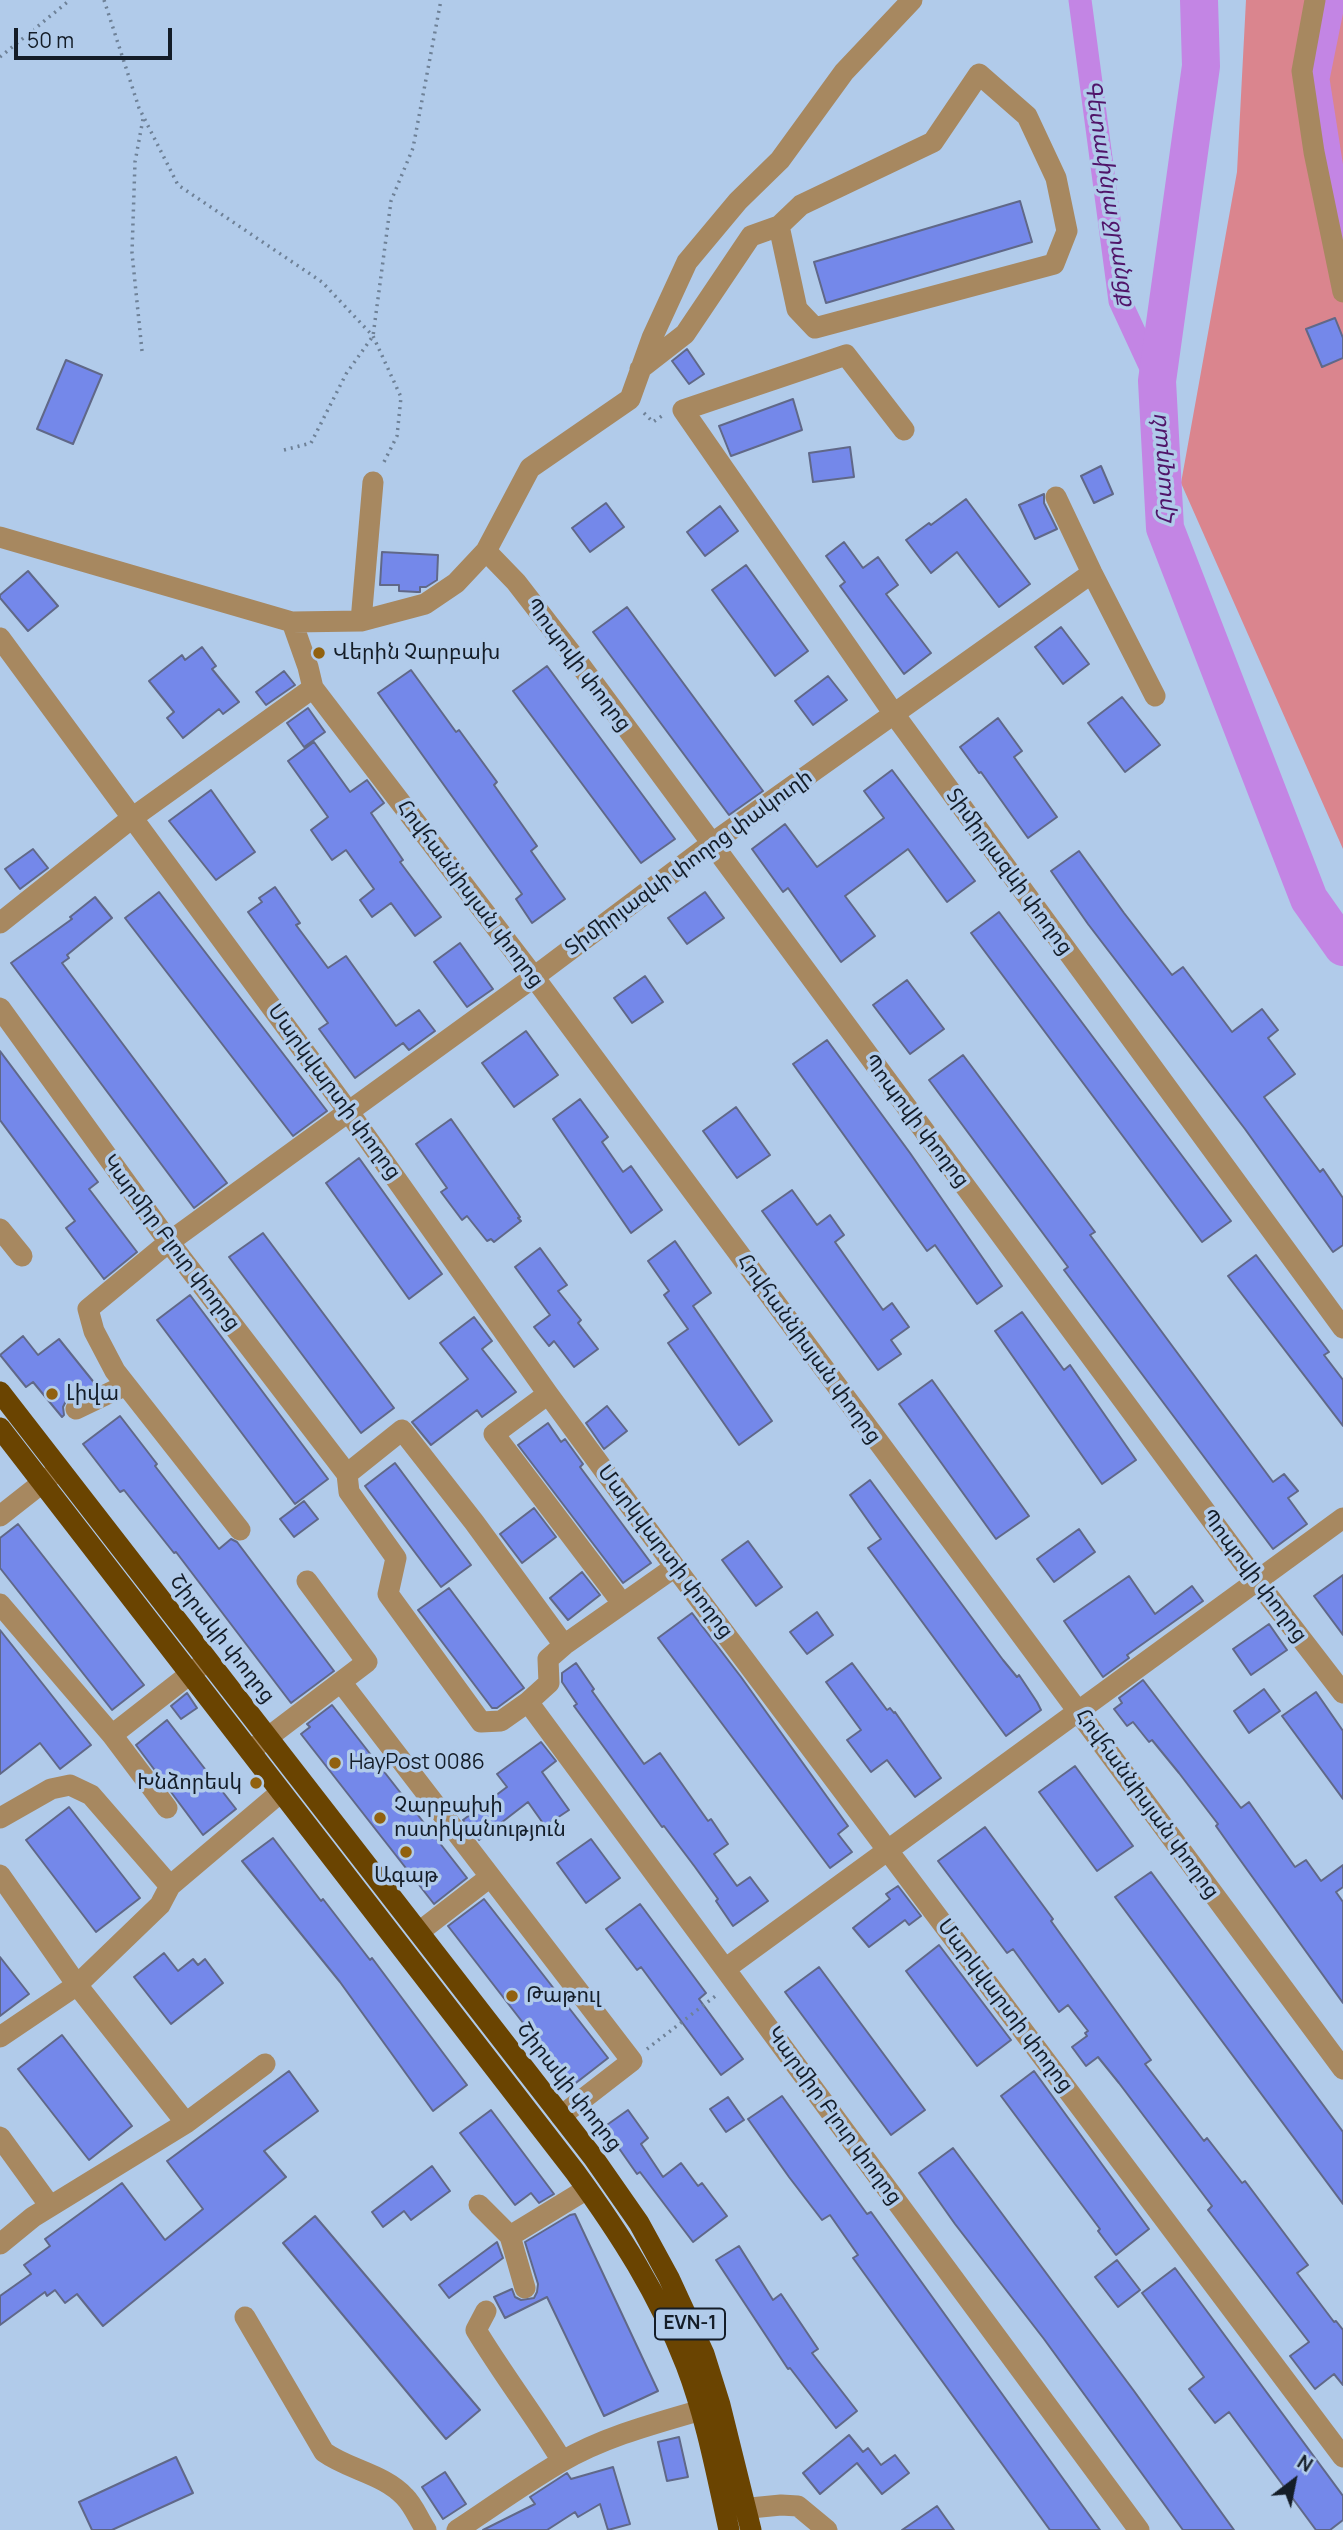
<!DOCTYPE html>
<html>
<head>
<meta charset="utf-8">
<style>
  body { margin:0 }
  #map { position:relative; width:1343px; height:2530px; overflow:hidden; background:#b1cbea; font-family:Manrope,sans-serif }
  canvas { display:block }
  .north { position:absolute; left:1259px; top:2446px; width:70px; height:70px; -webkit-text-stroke:5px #b1cbea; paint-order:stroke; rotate:32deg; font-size:19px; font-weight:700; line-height:28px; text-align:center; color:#141d28 }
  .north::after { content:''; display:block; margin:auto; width:24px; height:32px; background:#141d28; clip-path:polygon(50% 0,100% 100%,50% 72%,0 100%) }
  .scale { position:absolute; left:14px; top:28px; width:158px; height:32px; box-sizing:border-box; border:4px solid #141d28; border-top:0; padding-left:9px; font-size:21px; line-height:24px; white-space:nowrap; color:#141d28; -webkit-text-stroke:5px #b1cbea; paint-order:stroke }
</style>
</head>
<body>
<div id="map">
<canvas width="1343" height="2530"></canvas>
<div class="north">N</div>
<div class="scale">50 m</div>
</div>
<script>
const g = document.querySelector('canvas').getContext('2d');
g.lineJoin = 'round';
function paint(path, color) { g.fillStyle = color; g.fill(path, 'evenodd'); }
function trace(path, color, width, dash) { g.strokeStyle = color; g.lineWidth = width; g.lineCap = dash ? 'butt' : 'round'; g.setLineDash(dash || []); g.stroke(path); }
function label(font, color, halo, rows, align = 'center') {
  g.font = font + ' Manrope,"Noto Sans Armenian",sans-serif'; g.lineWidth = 7; g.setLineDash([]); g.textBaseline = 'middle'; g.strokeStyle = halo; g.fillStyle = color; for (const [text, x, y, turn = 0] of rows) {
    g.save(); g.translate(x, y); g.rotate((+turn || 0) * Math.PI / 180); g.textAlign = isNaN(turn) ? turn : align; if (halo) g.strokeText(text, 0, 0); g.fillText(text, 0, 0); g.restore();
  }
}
const green = new Path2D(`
  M 1246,0 L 1343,0 L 1343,849 L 1181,483 L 1237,172 Z`);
const canal = new Path2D(`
  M 1080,0 L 1120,301 L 1157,381
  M 1334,0 L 1318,79 L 1343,239`);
const river = new Path2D(`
  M 1199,0 L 1201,66 L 1157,381 L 1165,528 L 1309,899 L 1343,947`);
const building = new Path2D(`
  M 1020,201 L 1032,242 L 826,303 L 814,262 Z
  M 1335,318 L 1343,338 L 1343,358 L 1322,367 L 1306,329 Z
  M 687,349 L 704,374 L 689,384 L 672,361 Z
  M 66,360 L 102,375 L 73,444 L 37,429 Z
  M 793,399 L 802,430 L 731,456 L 719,426 Z
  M 850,447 L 854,477 L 813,482 L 809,453 Z
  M 1101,466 L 1113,494 L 1094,503 L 1081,476 Z
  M 1044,494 L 1044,503 L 1057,529 L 1035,539 L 1019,505 Z
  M 966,499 L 1030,584 L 999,607 L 957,552 L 931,573 L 906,540 L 929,523 L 931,525 Z
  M 606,503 L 624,527 L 590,552 L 572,528 Z
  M 720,506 L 738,531 L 705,556 L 687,532 Z
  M 844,542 L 863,568 L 878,557 L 898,585 L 886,594 L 931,653 L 904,674 L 840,586 L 845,582 L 826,556 Z
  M 382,552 L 438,555 L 437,580 L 426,587 L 420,587 L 420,592 L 417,592 L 399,591 L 399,585 L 380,585 Z
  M 746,565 L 808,651 L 775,676 L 712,590 Z
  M 28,571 L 58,606 L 28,631 L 0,598 L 0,595 Z
  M 627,607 L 763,791 L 729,815 L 593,632 Z
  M 1061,627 L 1089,664 L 1063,684 L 1035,647 Z
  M 202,647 L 216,666 L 212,669 L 239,702 L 223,714 L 219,709 L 183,738 L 167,718 L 174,712 L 149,681 L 182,655 L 185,660 Z
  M 547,666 L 675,839 L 641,863 L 513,691 Z
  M 411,670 L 456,732 L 459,730 L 497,782 L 494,785 L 537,846 L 531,851 L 565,899 L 532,923 L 516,899 L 522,894 L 378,693 Z
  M 284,671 L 295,685 L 266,705 L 256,692 Z
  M 828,676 L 847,700 L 813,725 L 795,701 Z
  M 1122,697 L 1160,745 L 1125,772 L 1088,723 Z
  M 308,708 L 325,732 L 304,747 L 287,723 Z
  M 998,718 L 1022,751 L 1014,757 L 1057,817 L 1028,838 L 981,772 L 979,773 L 960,747 Z
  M 314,742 L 350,792 L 367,780 L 384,803 L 371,813 L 403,860 L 400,862 L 441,917 L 415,936 L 391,903 L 372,917 L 360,900 L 374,889 L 346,850 L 332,860 L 311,830 L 328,817 L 288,761 Z
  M 892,770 L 975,881 L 947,902 L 908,849 L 845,896 L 875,936 L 841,962 L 788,888 L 783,892 L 752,849 L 785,824 L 817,867 L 884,818 L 864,791 Z
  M 211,790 L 255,852 L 216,880 L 169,821 Z
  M 33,849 L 48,868 L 20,889 L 5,869 Z
  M 1079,851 L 1124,913 L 1172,975 L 1183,967 L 1232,1032 L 1262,1009 L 1278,1030 L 1268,1038 L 1295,1074 L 1264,1097 L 1320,1172 L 1323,1169 L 1343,1198 L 1343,1245 L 1333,1252 L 1245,1129 L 1088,924 L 1051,871 Z
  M 275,887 L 300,923 L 296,925 L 328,968 L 346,956 L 396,1026 L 419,1010 L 435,1031 L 409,1050 L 403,1043 L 355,1078 L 319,1029 L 328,1023 L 248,912 L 262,902 L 259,898 Z
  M 159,892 L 327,1111 L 293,1136 L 125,918 Z
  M 705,892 L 724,918 L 687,944 L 668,918 Z
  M 95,897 L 112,918 L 67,955 L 69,958 L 62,963 L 227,1183 L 194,1208 L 11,963 L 72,919 L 70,917 Z
  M 999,912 L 1231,1221 L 1202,1242 L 971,933 Z
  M 460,943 L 493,989 L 467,1007 L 434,962 Z
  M 645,976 L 663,1002 L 632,1023 L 614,998 Z
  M 907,980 L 944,1029 L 910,1054 L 873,1005 Z
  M 526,1031 L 558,1075 L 514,1107 L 482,1063 Z
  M 827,1040 L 910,1153 L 1002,1286 L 977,1304 L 935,1245 L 927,1251 L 793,1064 Z
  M 0,1051 L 98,1182 L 89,1189 L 137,1252 L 104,1279 L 66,1228 L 75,1221 L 0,1120 Z
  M 963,1055 L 1095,1232 L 1090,1235 L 1273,1482 L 1284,1474 L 1298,1491 L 1288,1498 L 1307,1524 L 1273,1549 L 1064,1270 L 1068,1267 L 929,1080 Z
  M 580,1099 L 608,1137 L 602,1142 L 623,1172 L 631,1166 L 662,1210 L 631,1233 L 553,1119 Z
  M 736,1107 L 770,1155 L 737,1178 L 703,1131 Z
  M 451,1119 L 520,1217 L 518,1218 L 521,1221 L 494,1242 L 491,1239 L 487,1241 L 467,1216 L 462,1220 L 441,1192 L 447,1188 L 416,1144 Z
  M 359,1158 L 442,1274 L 409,1299 L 326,1183 Z
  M 792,1190 L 817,1225 L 830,1215 L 844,1235 L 835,1242 L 883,1310 L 892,1303 L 909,1327 L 891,1340 L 901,1354 L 878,1370 L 762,1211 Z
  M 263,1233 L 394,1408 L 361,1433 L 229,1257 Z
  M 675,1241 L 711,1293 L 693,1306 L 772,1421 L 739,1445 L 668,1343 L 688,1329 L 664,1295 L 669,1291 L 648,1261 Z
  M 540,1248 L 567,1285 L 558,1291 L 581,1320 L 578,1323 L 598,1349 L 574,1367 L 554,1341 L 549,1346 L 534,1327 L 550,1315 L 515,1267 Z
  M 1256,1255 L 1329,1352 L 1324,1355 L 1343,1380 L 1343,1426 L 1228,1276 Z
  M 190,1295 L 328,1479 L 295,1504 L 157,1320 Z
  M 1022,1312 L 1064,1370 L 1070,1365 L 1136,1460 L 1102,1484 L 995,1331 Z
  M 474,1317 L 492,1341 L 482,1349 L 516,1392 L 482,1417 L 477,1410 L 431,1445 L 412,1422 L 468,1379 L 440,1343 Z
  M 23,1336 L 38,1355 L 59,1339 L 96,1385 L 66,1401 L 63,1407 L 64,1415 L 62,1417 L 33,1382 L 26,1387 L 0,1355 Z
  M 932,1380 L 1029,1516 L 996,1539 L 899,1404 Z
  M 607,1406 L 627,1431 L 604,1449 L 586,1423 Z
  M 120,1416 L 157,1464 L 155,1466 L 219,1549 L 231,1539 L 237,1542 L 334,1671 L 291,1703 L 176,1552 L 174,1553 L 124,1490 L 120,1492 L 83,1444 Z
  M 548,1423 L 561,1442 L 565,1439 L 583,1464 L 580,1467 L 651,1563 L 623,1583 L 518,1445 Z
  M 395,1463 L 471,1565 L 441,1587 L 365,1486 Z
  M 870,1480 L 1003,1660 L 1017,1677 L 1019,1675 L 1037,1702 L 1041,1710 L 1006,1736 L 868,1548 L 881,1539 L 850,1495 Z
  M 304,1501 L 318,1519 L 294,1537 L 280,1519 Z
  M 534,1508 L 556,1537 L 522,1563 L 500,1534 Z
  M 18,1524 L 144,1685 L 112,1710 L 0,1568 L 0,1538 Z
  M 1079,1529 L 1095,1552 L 1054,1582 L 1037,1559 Z
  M 748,1541 L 782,1587 L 756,1606 L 722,1560 Z
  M 582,1572 L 600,1595 L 568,1620 L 550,1598 Z
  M 1343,1575 L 1343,1635 L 1314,1596 Z
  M 1129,1576 L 1155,1614 L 1192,1586 L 1203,1601 L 1127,1655 L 1129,1658 L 1103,1677 L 1064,1621 Z
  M 449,1588 L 524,1688 L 497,1708 L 492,1708 L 418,1610 Z
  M 817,1612 L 833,1635 L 807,1654 L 790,1632 Z
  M 692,1613 L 741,1677 L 848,1826 L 838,1834 L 852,1852 L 830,1868 L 658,1638 Z
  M 1269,1624 L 1287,1650 L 1251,1675 L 1233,1649 Z
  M 0,1630 L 91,1745 L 60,1769 L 40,1743 L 0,1774 Z
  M 576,1663 L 594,1689 L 592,1691 L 644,1764 L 660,1753 L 708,1821 L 711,1819 L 728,1844 L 714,1854 L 737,1886 L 750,1877 L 768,1901 L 733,1926 L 716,1901 L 718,1899 L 695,1867 L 664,1826 L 662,1827 L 574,1706 L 577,1704 L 562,1682 L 562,1673 Z
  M 852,1663 L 887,1710 L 890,1708 L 894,1713 L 895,1712 L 941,1778 L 915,1797 L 887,1760 L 871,1772 L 847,1740 L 861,1730 L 826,1682 Z
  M 1143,1680 L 1241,1808 L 1249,1802 L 1295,1867 L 1306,1860 L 1321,1881 L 1343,1865 L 1343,1887 L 1336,1892 L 1343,1902 L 1343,2003 L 1233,1850 L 1216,1826 L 1218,1824 L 1179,1773 L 1152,1740 L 1149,1742 L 1133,1722 L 1127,1726 L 1114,1709 L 1122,1703 L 1119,1698 Z
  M 1264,1689 L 1280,1711 L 1249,1733 L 1234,1711 Z
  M 1316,1692 L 1343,1731 L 1343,1799 L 1282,1716 Z
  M 187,1693 L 197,1708 L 181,1719 L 171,1706 Z
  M 332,1705 L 467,1878 L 434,1904 L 301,1734 L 310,1727 L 307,1724 Z
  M 167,1720 L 236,1809 L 203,1835 L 136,1745 Z
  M 541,1742 L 556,1761 L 542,1772 L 569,1810 L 545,1826 L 528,1802 L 479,1840 L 463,1820 L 507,1787 L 497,1774 Z
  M 1075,1766 L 1133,1846 L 1097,1871 L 1039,1792 Z
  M 69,1807 L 140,1898 L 96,1932 L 26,1840 Z
  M 985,1827 L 1053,1919 L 1051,1921 L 1151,2060 L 1145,2064 L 1204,2141 L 1207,2138 L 1242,2183 L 1245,2181 L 1308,2265 L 1297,2273 L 1334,2322 L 1336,2321 L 1343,2330 L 1343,2385 L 1334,2374 L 1315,2389 L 1290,2356 L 1309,2342 L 1208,2210 L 1212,2206 L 1119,2083 L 1098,2057 L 1086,2066 L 1072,2047 L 1087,2036 L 1085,2033 L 1088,2031 L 1068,2005 L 1059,2012 L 1013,1949 L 1007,1953 L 938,1861 Z
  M 273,1838 L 321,1901 L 323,1899 L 370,1960 L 372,1958 L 467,2085 L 433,2111 L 340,1982 L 242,1861 Z
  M 591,1839 L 620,1878 L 586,1903 L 557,1863 Z
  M 1151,1872 L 1343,2132 L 1343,2204 L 1115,1897 Z
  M 898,1886 L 921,1916 L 909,1925 L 905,1920 L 869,1947 L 853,1928 L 890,1899 L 886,1894 Z
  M 484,1899 L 608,2058 L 572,2086 L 448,1926 Z
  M 640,1904 L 706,1993 L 699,1999 L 743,2059 L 721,2075 L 641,1967 L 637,1970 L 606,1929 Z
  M 939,1945 L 1011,2040 L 977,2066 L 906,1971 Z
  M 164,1953 L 178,1971 L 193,1959 L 198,1965 L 205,1959 L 223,1983 L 171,2024 L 134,1977 Z
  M 0,1957 L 29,1994 L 0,2016 Z
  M 819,1967 L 925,2110 L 891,2135 L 785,1992 Z
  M 62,2035 L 132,2126 L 89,2160 L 18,2069 Z
  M 289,2071 L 318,2111 L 264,2151 L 286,2177 L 103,2326 L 77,2294 L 65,2303 L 55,2290 L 47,2296 L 45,2292 L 0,2325 L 0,2296 L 31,2274 L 24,2265 L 50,2246 L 45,2239 L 122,2183 L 165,2240 L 203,2209 L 167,2161 Z
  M 1034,2071 L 1149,2229 L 1116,2255 L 1098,2231 L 1100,2229 L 1001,2096 Z
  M 782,2096 L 867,2214 L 871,2212 L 1100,2530 L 1050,2530 L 853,2258 L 858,2255 L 830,2215 L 822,2220 L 789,2177 L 748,2119 Z
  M 728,2097 L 744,2120 L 726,2132 L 710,2109 Z
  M 491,2110 L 554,2194 L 539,2203 L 531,2193 L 515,2205 L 460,2133 Z
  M 628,2110 L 648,2138 L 641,2144 L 663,2177 L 681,2163 L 698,2186 L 702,2183 L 727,2216 L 693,2242 L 640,2172 L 637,2174 L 604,2127 Z
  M 953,2148 L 1134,2391 L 1234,2530 L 1183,2530 L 1044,2339 L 955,2224 L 919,2173 Z
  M 432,2166 L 450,2191 L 411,2220 L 404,2211 L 383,2227 L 372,2212 Z
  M 575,2214 L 658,2391 L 604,2416 L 547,2297 L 505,2318 L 494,2297 L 512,2289 L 515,2297 L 521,2300 L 534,2298 L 537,2292 L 538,2284 L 525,2242 L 570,2215 Z
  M 315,2216 L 480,2410 L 446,2439 L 283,2243 Z
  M 497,2242 L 503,2258 L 449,2298 L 439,2285 Z
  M 739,2246 L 773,2300 L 781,2294 L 818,2349 L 812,2353 L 857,2411 L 836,2428 L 790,2368 L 788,2369 L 716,2260 Z
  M 1117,2260 L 1140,2290 L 1118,2307 L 1095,2277 Z
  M 1175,2268 L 1343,2496 L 1343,2520 L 1330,2530 L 1316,2530 L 1229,2412 L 1215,2423 L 1189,2389 L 1204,2377 L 1142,2293 Z
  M 849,2435 L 863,2452 L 868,2448 L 881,2465 L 895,2455 L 909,2473 L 882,2494 L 857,2463 L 820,2494 L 803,2473 Z
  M 679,2437 L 688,2477 L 667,2481 L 658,2442 Z
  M 176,2457 L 193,2493 L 112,2530 L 92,2530 L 79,2502 Z
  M 613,2467 L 630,2524 L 608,2530 L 600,2504 L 578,2517 L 575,2512 L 547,2530 L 483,2530 L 535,2504 L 530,2497 L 567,2473 L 571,2479 Z
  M 445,2472 L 466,2504 L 443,2519 L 422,2487 Z
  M 937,2506 L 954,2530 L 902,2530 Z`);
const path = new Path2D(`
  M 104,0 L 139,108 L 178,185 L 322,282 L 373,336 L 401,397 L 397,436 L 383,464
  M 0,57 L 70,0
  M 142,351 L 132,253 L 135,162 L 143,119
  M 644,413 L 653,422 L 665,414
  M 284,450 L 311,443 L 346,374 L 373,336 L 391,201 L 413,148 L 441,0
  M 647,2049 L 718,1994`);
const minor = new Path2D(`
  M 1315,0 L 1302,71 L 1314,152 L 1343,292
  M 640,369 L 685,334 L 751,236 L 779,226 L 801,205 L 933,142 L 979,74 L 1027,116 L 1056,178 L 1067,231 L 1054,264 L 815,328 L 797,309 L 779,226
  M 904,430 L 846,355 L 683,410 L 894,714 L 1343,1328
  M 1056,497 L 1092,573 L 1155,696
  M 0,537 L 292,622 L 361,621 L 425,604 L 456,583 L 486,551 L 530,468 L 630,399 L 652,338 L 687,262 L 738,201 L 780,160 L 844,72 L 912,0
  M 486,551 L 516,582 L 578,662 L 1256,1580 L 1343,1693
  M 361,621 L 373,482
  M 292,622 L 308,667 L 313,688 L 534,977 L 1343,2069
  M 0,638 L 348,1111 L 548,1394 L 675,1567 L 1343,2457
  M 0,923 L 132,818 L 313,688
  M 0,1008 L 169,1242 L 347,1474 L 349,1492 L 396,1558 L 388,1594 L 481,1722 L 501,1721 L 528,1702 L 549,1683 L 548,1659 L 564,1645 L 675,1567
  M 0,1229 L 22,1256
  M 548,1394 L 494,1434 L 622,1603
  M 76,1409 L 126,1385
  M 347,1474 L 402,1430 L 474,1522 L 564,1645
  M 0,1516 L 56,1472
  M 240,1530 L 115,1371 L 94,1331 L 88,1309 L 169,1242 L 534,977 L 711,844 L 1092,573
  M 0,1604 L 112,1735 L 167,1808
  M 341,1682 L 632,2061 L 561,2116
  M 528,1702 L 1139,2530
  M 112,1735 L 204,1663
  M 250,1751 L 367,1662 L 307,1581
  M 0,1818 L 51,1789 L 70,1785 L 91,1795 L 170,1886
  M 0,1875 L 77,1985 L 186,2123
  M 419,1932 L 490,1877
  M 725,1969 L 1343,1518
  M 0,2037 L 77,1985 L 160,1905 L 170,1886 L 281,1792
  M 0,2137 L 50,2206
  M 479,2205 L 510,2236 L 525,2288
  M 510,2236 L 587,2189
  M 0,2244 L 33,2217 L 186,2123 L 265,2064
  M 486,2311 L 476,2330 C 503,2375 535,2416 562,2461
  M 245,2317 L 324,2452 C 349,2470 384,2474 405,2497 C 414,2506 419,2520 426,2530
  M 730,2510 L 781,2505 L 798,2506 L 827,2530
  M 457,2530 C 492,2507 525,2483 561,2462 C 609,2434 665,2421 718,2405`);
const highway = new Path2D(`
  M 0,1392 L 593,2157 L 639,2223 L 669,2278 L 704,2354 L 720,2405 L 751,2530
  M 0,1428 L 575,2172 C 620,2234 658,2293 686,2365 C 706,2417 717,2476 729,2530`);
const markers = [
  [319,653,7,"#91610f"],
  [52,1394,7,"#91610f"],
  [335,1763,7,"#91610f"],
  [256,1783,7,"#91610f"],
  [380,1818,7,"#91610f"],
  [406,1852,7,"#91610f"],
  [512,1996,7,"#91610f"]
];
const shields = [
  [690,2324,70]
];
const shieldNames = [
  ["EVN-1",690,2324]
];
const poiNames = [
  ["Վերին Չարբախ",333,653],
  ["Լիվա",66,1394],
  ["HayPost 0086",349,1763],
  ["Խնձորեսկ",242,1783,"right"],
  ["Չարբախի",394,1806],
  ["ոստիկանություն",394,1830],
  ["Ագաթ",406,1876,"center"],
  ["Թաթուլ",526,1996]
];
const streetNames = [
  ["Պոպովի փողոց",578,665,53],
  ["Տիմիրյազևի փողոց փակուղի",689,863,-36],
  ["Տիմիրյազևի փողոց",1009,872,54],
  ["Հովհաննիսյան փողոց",470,894,53],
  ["Մարկվարտի փողոց",334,1092,54],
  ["Պոպովի փողոց",916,1121,53],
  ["Կարմիր Բլուր փողոց",171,1243,53],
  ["Հովհաննիսյան փողոց",809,1349,54],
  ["Մարկվարտի փողոց",665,1552,53],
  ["Պոպովի փողոց",1254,1576,53],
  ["Շիրակի փողոց",222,1639,52],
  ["Հովհաննիսյան փողոց",1147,1804,54],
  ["Մարկվարտի փողոց",1005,2006,53],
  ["Շիրակի փողոց",569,2087,52],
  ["Կարմիր Բլուր փողոց",834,2116,54]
];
const waterNames = [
  ["Գետափնյա ջրանցք",1109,193,81],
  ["Հրազդան",1163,470,-94]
];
paint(green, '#da858e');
trace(canal, '#c385e4', 23);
trace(river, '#c385e4', 38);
paint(building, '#7488ea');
trace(building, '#606888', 2);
trace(path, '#6e8197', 3.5, [2, 5]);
trace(minor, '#a78860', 21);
trace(highway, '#6a4401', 21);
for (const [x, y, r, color] of markers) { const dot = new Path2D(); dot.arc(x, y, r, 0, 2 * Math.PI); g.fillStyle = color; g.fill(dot); trace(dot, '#b1cbea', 2.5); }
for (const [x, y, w] of shields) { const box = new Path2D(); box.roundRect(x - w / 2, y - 15.5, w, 31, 5); g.fillStyle = '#b1cbea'; g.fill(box); trace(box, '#141d28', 2); }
label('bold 19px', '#141d28', null, shieldNames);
label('21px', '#141d28', '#b1cbea', poiNames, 'left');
label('21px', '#141d28', '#b1cbea', streetNames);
label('italic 23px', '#501469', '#b1cbea', waterNames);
</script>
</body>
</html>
